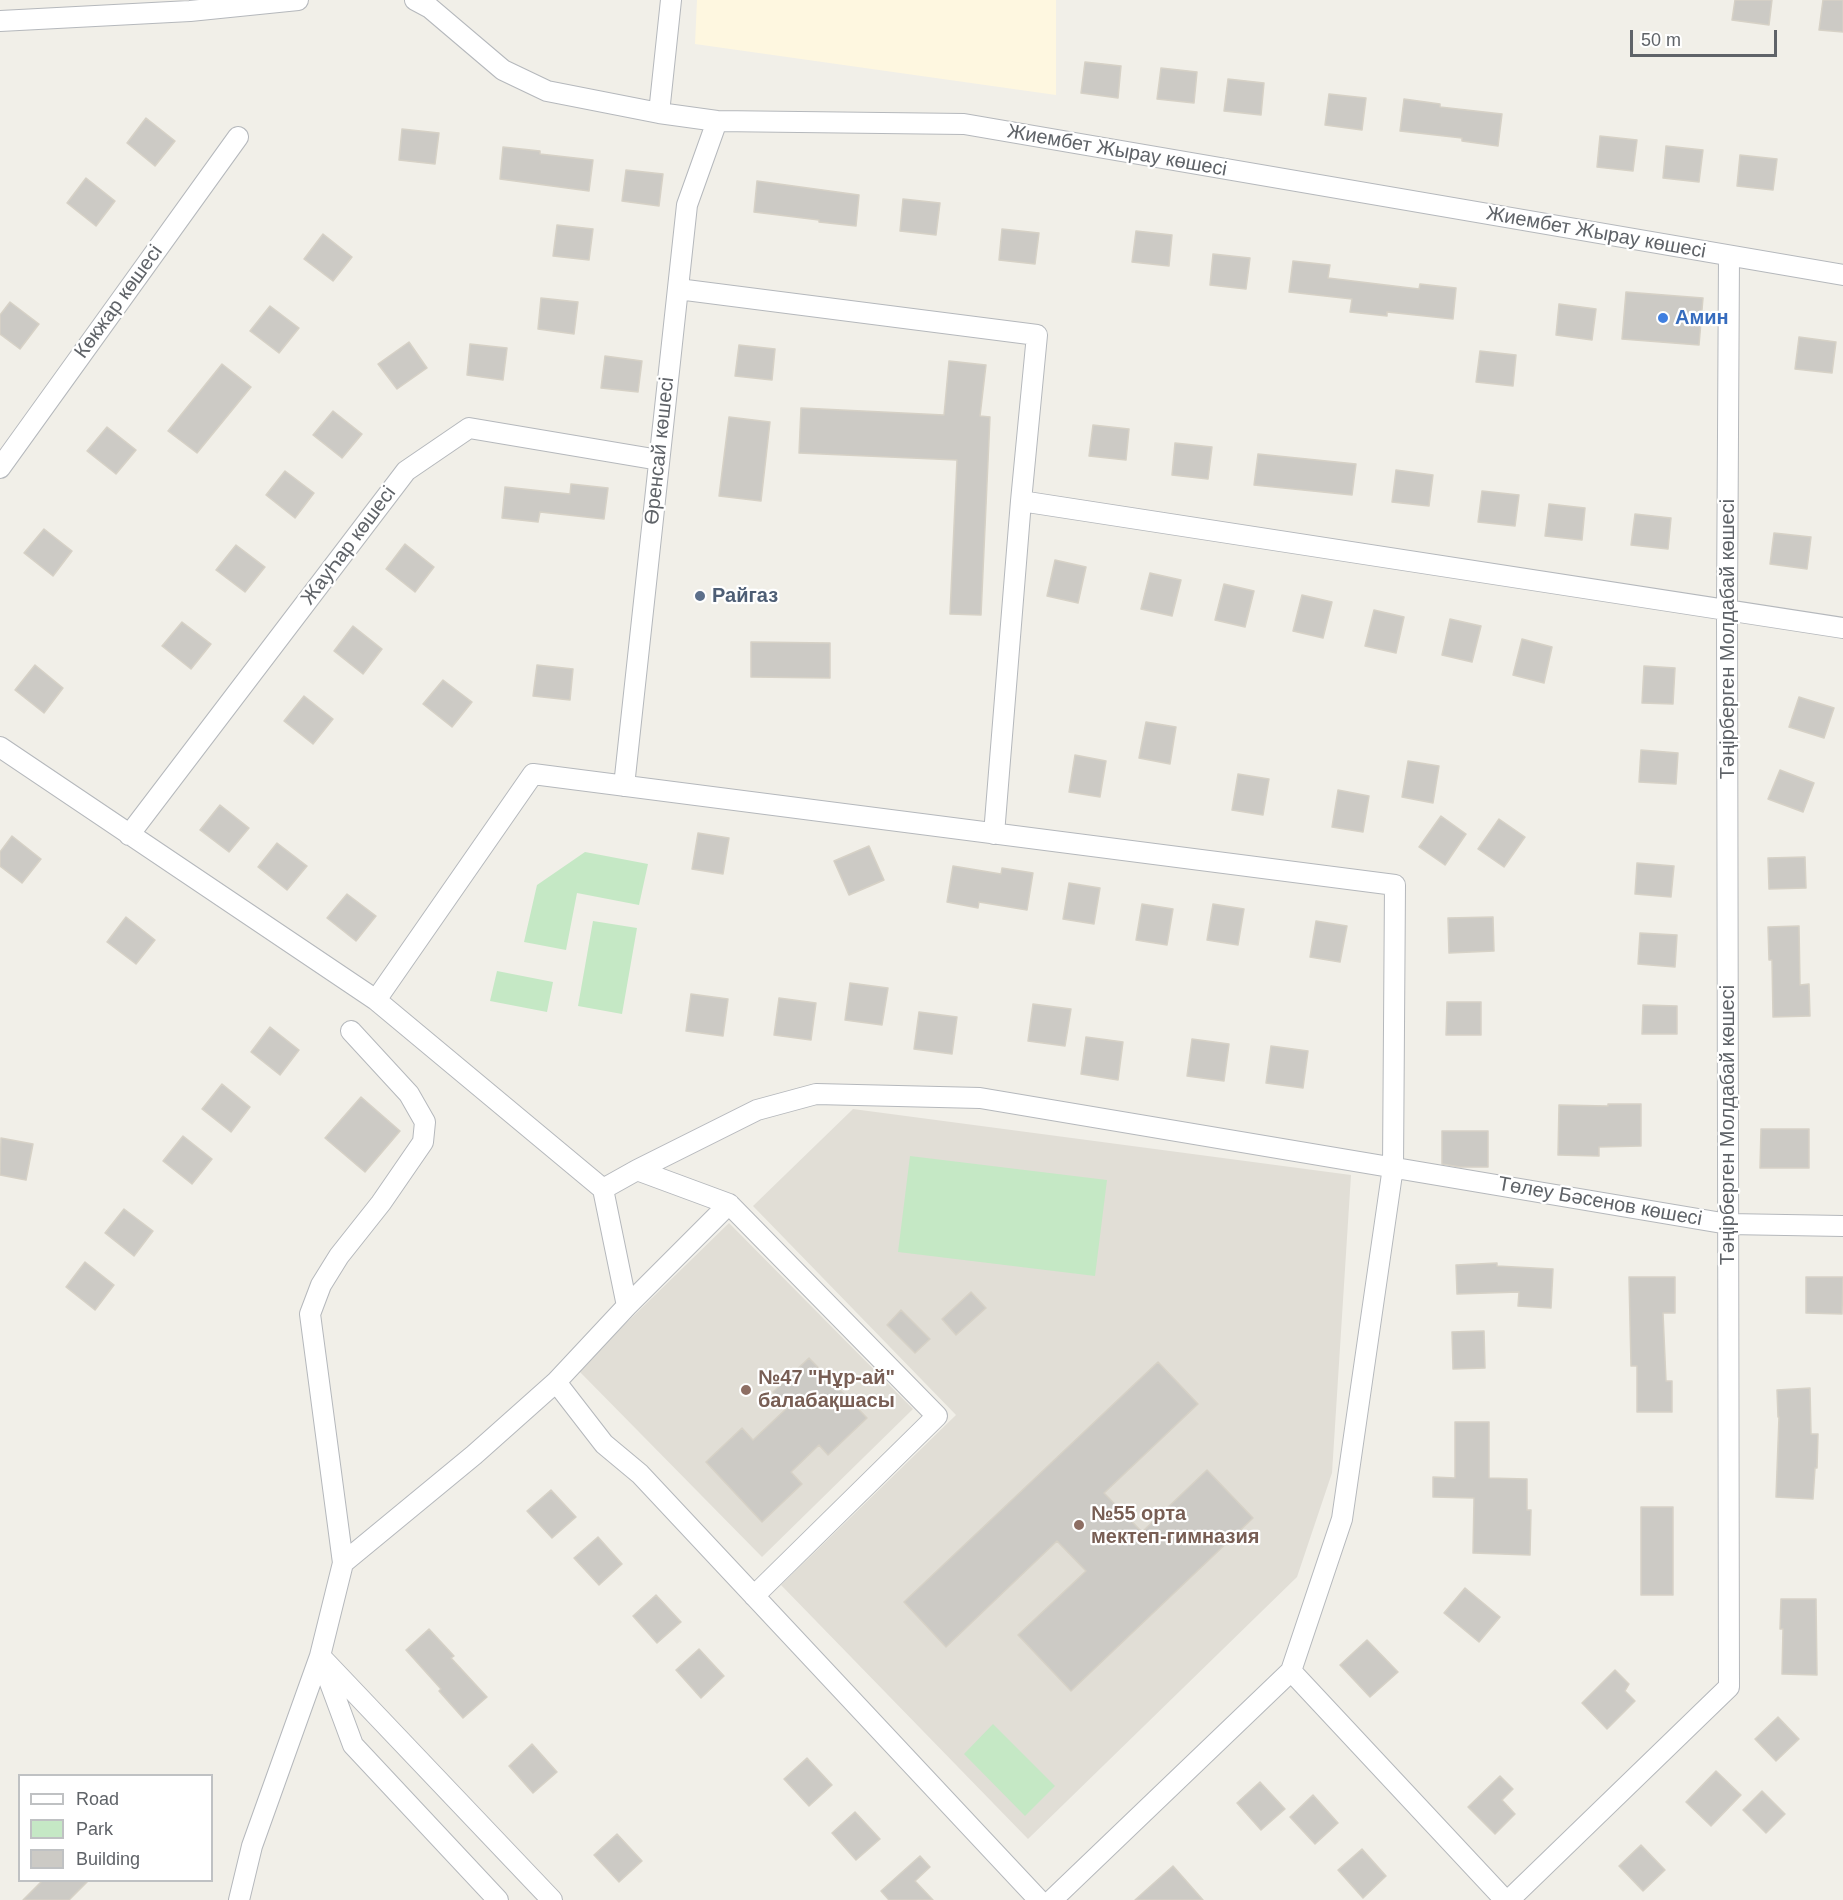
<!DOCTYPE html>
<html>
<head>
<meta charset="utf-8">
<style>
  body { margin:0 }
  #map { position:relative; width:1843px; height:1900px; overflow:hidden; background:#f1efe8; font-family:Arial,sans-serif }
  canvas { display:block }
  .legend { position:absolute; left:18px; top:1774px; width:195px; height:108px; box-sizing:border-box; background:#fff; border:2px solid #bfc1c3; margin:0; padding:8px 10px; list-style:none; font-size:18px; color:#5f6368 }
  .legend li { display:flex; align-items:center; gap:12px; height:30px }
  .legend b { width:30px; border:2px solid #bfc1c3 }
  .scale { position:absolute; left:1630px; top:30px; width:147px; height:27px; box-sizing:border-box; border:3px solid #5f6368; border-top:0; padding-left:8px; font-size:18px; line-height:21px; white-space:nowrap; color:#5f6368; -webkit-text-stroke:4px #fff; paint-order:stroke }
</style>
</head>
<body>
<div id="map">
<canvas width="1843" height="1900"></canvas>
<ul class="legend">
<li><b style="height:8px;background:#fff"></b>Road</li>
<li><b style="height:16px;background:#c5e8c5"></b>Park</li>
<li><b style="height:16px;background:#cccac5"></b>Building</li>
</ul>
<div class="scale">50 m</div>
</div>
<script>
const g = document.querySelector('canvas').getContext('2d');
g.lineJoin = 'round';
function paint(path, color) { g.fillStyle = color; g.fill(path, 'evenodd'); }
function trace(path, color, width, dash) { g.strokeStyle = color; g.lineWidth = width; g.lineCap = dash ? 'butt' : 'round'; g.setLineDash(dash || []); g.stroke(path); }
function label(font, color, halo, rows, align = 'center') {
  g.font = font + ' Arial,sans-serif'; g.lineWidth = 4.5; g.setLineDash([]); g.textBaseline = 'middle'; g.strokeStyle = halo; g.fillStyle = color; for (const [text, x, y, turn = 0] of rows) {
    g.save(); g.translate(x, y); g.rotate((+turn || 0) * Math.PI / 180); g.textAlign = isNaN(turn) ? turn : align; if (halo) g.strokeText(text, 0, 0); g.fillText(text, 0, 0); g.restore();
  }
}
const commercial = new Path2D(`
  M 697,0 L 1056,0 L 1056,95 L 695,44 Z`);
const education = new Path2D(`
  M 853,1109 L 1351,1175 L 1332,1473 L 1297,1577 L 1028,1839 L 781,1585 L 956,1415 L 753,1206 Z
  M 729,1223 L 913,1409 L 762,1557 L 578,1370 Z`);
const green = new Path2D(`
  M 585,852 L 648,864 L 639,905 L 577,893 L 566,950 L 524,942 L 537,885 Z
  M 593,921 L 637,928 L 622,1014 L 578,1006 Z
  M 497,971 L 553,982 L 547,1012 L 490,1001 Z
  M 910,1156 L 1107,1180 L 1095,1276 L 898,1252 Z
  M 993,1724 L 1055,1786 L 1025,1816 L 964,1754 Z`);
const building = new Path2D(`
  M 1735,0 L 1772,0 L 1769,25 L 1732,20 Z
  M 1823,0 L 1843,0 L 1843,32 L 1819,30 Z
  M 1085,62 L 1121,66 L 1118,98 L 1081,93 Z
  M 1161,68 L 1197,72 L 1194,103 L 1157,99 Z
  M 1228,79 L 1264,83 L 1261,115 L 1224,111 Z
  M 1329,94 L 1366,98 L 1362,130 L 1325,125 Z
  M 1404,99 L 1440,104 L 1440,107 L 1502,114 L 1498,146 L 1462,141 L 1462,138 L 1400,131 Z
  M 146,118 L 175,141 L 155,166 L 127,143 Z
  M 402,129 L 439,133 L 435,164 L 399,160 Z
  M 1600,136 L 1637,140 L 1633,171 L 1597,167 Z
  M 1666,146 L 1703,150 L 1699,182 L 1663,178 Z
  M 503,147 L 540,151 L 540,154 L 593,160 L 589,191 L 500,179 Z
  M 1740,155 L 1777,159 L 1773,190 L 1737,186 Z
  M 626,170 L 663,174 L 659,206 L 622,201 Z
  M 86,178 L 115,201 L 96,226 L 67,203 Z
  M 757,181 L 859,195 L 856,226 L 819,222 L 819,220 L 754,212 Z
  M 903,199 L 940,203 L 936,235 L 900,231 Z
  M 557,225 L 593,229 L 589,260 L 553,256 Z
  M 1002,229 L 1039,233 L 1035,264 L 999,260 Z
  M 1136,231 L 1172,235 L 1169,266 L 1132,262 Z
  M 323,234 L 352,257 L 333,281 L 304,259 Z
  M 1213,254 L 1250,258 L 1246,289 L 1210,285 Z
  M 1293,261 L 1330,265 L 1328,278 L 1419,289 L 1420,284 L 1456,288 L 1453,319 L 1387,312 L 1387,316 L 1350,312 L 1352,299 L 1289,292 Z
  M 1626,292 L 1703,298 L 1699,345 L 1622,339 Z
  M 541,298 L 578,302 L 574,334 L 538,329 Z
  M 10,302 L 39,324 L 20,349 L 0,334 L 0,315 Z
  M 1559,304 L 1596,309 L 1592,340 L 1556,335 Z
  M 270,306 L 299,328 L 279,353 L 250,331 Z
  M 1799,337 L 1836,342 L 1832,373 L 1795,369 Z
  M 409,342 L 427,368 L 397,389 L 378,364 Z
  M 470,344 L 507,348 L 503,380 L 467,375 Z
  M 739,345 L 775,349 L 772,380 L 735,376 Z
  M 1480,351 L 1516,355 L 1513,386 L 1476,382 Z
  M 605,356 L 642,361 L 638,392 L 601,388 Z
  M 949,361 L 986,365 L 980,416 L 990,417 L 981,615 L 950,614 L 957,460 L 799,453 L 801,408 L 944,415 Z
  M 222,364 L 251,387 L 197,453 L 168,431 Z
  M 333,411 L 362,434 L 342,458 L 313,435 Z
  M 729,417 L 770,422 L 761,501 L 719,496 Z
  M 1093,425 L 1129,429 L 1126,460 L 1089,456 Z
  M 107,427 L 136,450 L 116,474 L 87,451 Z
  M 1175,443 L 1212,447 L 1208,479 L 1172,475 Z
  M 1258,454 L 1356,464 L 1352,495 L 1254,485 Z
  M 1396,470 L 1433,475 L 1429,506 L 1392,502 Z
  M 285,471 L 314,493 L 295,518 L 266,495 Z
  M 571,484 L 608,488 L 604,519 L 540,512 L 538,522 L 502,518 L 505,487 L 570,494 Z
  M 1482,491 L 1519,495 L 1515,526 L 1478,522 Z
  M 1549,504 L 1585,508 L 1582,540 L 1545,536 Z
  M 1635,514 L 1671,518 L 1668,549 L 1631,545 Z
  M 44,529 L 72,551 L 53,576 L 24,553 Z
  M 1774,533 L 1811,537 L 1807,569 L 1770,564 Z
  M 405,544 L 434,567 L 415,592 L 386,569 Z
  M 236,545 L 265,567 L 245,592 L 216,570 Z
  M 1055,560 L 1086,567 L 1078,603 L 1047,596 Z
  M 1150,573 L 1181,580 L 1172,616 L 1141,609 Z
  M 1224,584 L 1254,591 L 1245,627 L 1215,620 Z
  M 1302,595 L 1332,602 L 1323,638 L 1293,631 Z
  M 1374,610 L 1404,617 L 1396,653 L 1365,646 Z
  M 1450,619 L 1481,626 L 1472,662 L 1442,655 Z
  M 182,622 L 211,644 L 191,669 L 162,646 Z
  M 353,626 L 382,649 L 363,674 L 334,651 Z
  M 1522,639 L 1552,647 L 1544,683 L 1513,675 Z
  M 751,642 L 830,643 L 830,678 L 751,677 Z
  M 35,665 L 63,688 L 44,713 L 15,690 Z
  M 537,665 L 573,669 L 570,700 L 533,696 Z
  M 1644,666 L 1675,668 L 1673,704 L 1642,703 Z
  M 443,680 L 472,702 L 452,727 L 423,704 Z
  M 304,696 L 333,719 L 313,744 L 284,721 Z
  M 1799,697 L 1834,708 L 1824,738 L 1789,727 Z
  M 1146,722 L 1176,727 L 1170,764 L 1139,758 Z
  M 1641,750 L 1678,753 L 1676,784 L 1639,782 Z
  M 1075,755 L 1106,761 L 1100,797 L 1069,792 Z
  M 1408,761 L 1439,766 L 1433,803 L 1402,797 Z
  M 1780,770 L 1814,783 L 1803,812 L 1768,799 Z
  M 1238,774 L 1269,779 L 1263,815 L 1232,810 Z
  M 1338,790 L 1369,796 L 1363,832 L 1332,827 Z
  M 220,805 L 249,828 L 229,852 L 200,830 Z
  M 1441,816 L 1466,834 L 1445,865 L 1419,847 Z
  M 1499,819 L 1525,837 L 1504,867 L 1478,849 Z
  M 698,833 L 729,838 L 723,874 L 692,869 Z
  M 12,836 L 41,859 L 22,883 L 0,866 L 0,852 Z
  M 277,843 L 307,866 L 287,890 L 258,867 Z
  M 869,846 L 884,880 L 849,895 L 834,861 Z
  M 1805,857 L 1806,888 L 1769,889 L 1768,858 Z
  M 1637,863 L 1674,866 L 1671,897 L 1635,894 Z
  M 953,866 L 1001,874 L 1002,868 L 1033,873 L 1027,910 L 979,902 L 978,908 L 947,902 Z
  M 1069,883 L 1100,888 L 1094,924 L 1063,919 Z
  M 347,894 L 376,916 L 356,941 L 327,918 Z
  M 1142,904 L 1173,909 L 1167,945 L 1136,940 Z
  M 1213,904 L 1244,909 L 1238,945 L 1207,940 Z
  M 126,917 L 155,940 L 136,964 L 107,942 Z
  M 1493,917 L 1494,951 L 1449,953 L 1448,918 Z
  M 1316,921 L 1347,926 L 1340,962 L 1310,957 Z
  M 1799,926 L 1800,985 L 1809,984 L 1810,1016 L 1773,1017 L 1772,960 L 1769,960 L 1768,927 Z
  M 1640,933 L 1677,935 L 1675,967 L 1638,964 Z
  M 850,983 L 888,988 L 882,1025 L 845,1020 Z
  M 691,994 L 728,999 L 723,1036 L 686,1031 Z
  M 779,998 L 816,1003 L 811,1040 L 774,1035 Z
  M 1447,1002 L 1481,1002 L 1481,1035 L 1446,1035 Z
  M 1033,1004 L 1071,1009 L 1065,1046 L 1028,1041 Z
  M 1643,1005 L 1677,1006 L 1677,1034 L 1642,1034 Z
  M 919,1012 L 957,1017 L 952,1054 L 914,1049 Z
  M 270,1027 L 299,1050 L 280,1075 L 251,1052 Z
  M 1086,1037 L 1123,1042 L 1118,1080 L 1081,1074 Z
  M 1192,1039 L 1229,1044 L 1224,1081 L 1187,1076 Z
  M 1271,1046 L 1308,1051 L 1303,1088 L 1266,1083 Z
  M 222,1084 L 250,1107 L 231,1132 L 202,1109 Z
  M 361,1097 L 400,1131 L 365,1172 L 325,1138 Z
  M 1608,1104 L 1641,1104 L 1641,1146 L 1599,1147 L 1599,1156 L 1558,1155 L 1559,1105 L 1608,1106 Z
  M 1761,1129 L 1809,1129 L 1809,1168 L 1760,1168 Z
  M 1442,1131 L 1488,1131 L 1488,1167 L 1460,1167 L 1442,1164 Z
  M 183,1136 L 212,1159 L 192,1184 L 163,1161 Z
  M 1,1138 L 33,1144 L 26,1180 L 0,1175 Z
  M 124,1209 L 153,1231 L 134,1256 L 105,1233 Z
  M 85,1262 L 114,1285 L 95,1310 L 66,1287 Z
  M 1497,1263 L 1497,1266 L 1553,1269 L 1551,1308 L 1518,1306 L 1519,1292 L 1457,1294 L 1456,1265 Z
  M 1629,1277 L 1675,1277 L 1675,1313 L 1663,1313 L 1666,1381 L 1672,1381 L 1672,1412 L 1637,1412 L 1637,1366 L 1631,1366 Z
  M 1806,1277 L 1843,1277 L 1842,1314 L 1806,1313 Z
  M 971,1292 L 986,1308 L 956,1335 L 942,1319 Z
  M 901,1310 L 930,1339 L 915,1353 L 887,1325 Z
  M 1484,1331 L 1485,1368 L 1453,1369 L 1452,1332 Z
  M 809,1358 L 867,1418 L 828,1455 L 819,1445 L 791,1472 L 802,1484 L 762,1522 L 706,1462 L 742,1428 L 753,1440 L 787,1408 L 773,1392 Z
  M 1158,1362 L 1198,1404 L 1104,1493 L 1142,1532 L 1207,1470 L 1253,1518 L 1071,1691 L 1018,1635 L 1086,1571 L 1057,1541 L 946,1647 L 904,1602 Z
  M 1810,1388 L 1811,1434 L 1818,1434 L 1817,1468 L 1815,1468 L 1813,1499 L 1776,1497 L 1779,1417 L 1778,1417 L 1777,1390 Z
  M 1455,1422 L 1489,1422 L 1489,1478 L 1527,1479 L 1527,1510 L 1531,1510 L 1530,1555 L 1473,1553 L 1474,1498 L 1433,1497 L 1433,1477 L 1455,1478 Z
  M 551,1490 L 576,1517 L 552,1538 L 527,1511 Z
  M 1641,1507 L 1673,1507 L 1673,1595 L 1641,1595 Z
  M 598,1537 L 622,1564 L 599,1585 L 574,1558 Z
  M 1465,1588 L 1500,1617 L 1479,1642 L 1444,1613 Z
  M 656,1595 L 681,1622 L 657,1643 L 633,1616 Z
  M 1781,1599 L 1816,1599 L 1817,1675 L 1782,1674 L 1783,1629 L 1780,1629 Z
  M 429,1629 L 454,1656 L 451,1658 L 487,1697 L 463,1718 L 439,1691 L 441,1689 L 406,1650 Z
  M 1367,1640 L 1398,1672 L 1370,1697 L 1340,1665 Z
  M 699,1649 L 724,1676 L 701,1698 L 676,1670 Z
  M 1615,1670 L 1629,1684 L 1625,1691 L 1635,1701 L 1607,1729 L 1582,1703 Z
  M 1778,1717 L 1799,1739 L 1776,1761 L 1755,1739 Z
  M 532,1744 L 557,1772 L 533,1793 L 509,1766 Z
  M 807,1758 L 832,1785 L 809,1806 L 784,1779 Z
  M 1716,1771 L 1741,1795 L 1711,1826 L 1686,1802 Z
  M 1500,1776 L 1513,1789 L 1502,1800 L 1515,1814 L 1495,1834 L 1468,1807 Z
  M 1260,1782 L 1285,1809 L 1261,1830 L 1237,1803 Z
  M 1762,1791 L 1785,1814 L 1766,1833 L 1743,1810 Z
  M 1313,1795 L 1338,1823 L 1315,1844 L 1290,1817 Z
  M 855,1812 L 880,1839 L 856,1860 L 832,1833 Z
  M 617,1834 L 642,1861 L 619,1882 L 594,1855 Z
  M 1641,1845 L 1665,1870 L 1643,1891 L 1619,1866 Z
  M 1362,1849 L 1386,1876 L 1363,1898 L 1338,1870 Z
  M 920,1856 L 930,1867 L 915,1881 L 933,1900 L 889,1900 L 881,1891 Z
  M 1173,1866 L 1203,1900 L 1135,1900 Z
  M 42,1881 L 88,1881 L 69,1900 L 23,1900 Z`);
const minor = new Path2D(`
  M 415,0 L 430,8 L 503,70 L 547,91 L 659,113 L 717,121 L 964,124 L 1843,275
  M 0,21 L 190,11 L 298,0
  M 659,113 L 671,0
  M 678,289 L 1037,335 L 1021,501
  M 0,468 L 238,137
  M 0,747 L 376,1000 L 533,774 L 1395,885 L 1393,1167 L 1342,1519 L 1291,1671 L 1505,1900
  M 624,786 L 687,205 L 717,121
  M 994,834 L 1021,501 L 1843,628
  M 129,835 L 406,471 L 469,428 L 659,460
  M 376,1000 L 603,1189 L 627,1306 L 556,1382 L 604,1444 L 640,1474 L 1039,1900
  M 351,1031 L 409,1094 L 425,1122 L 423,1142 L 381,1203 L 339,1256 L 321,1285 L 310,1314 L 343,1563 L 320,1656 L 353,1745 L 498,1900
  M 637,1170 L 757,1110 L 816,1094 L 980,1098 L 1728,1224 L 1843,1226
  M 603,1189 L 637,1170 L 729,1204
  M 627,1306 L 729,1204 L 937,1416 L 754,1596
  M 343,1563 L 474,1455 L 556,1382
  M 239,1900 L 252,1846 L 320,1656 L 552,1900
  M 1052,1900 L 1291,1671
  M 1509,1900 L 1729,1687 L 1727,610 L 1729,256`);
const markers = [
  [1663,318,6,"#3f7fe0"],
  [700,596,6,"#5c6f8a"],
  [746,1390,6,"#8d6e63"],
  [1079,1525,6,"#8d6e63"]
];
const streetNames = [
  ["Жиембет Жырау көшесі",1117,151,10],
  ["Жиембет Жырау көшесі",1596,233,10],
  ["Көкжар көшесі",119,302,-54],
  ["Өренсай көшесі",660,451,-84],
  ["ЖауҺар көшесі",349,546,-53],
  ["Тәңірберген Молдабай көшесі",1728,639,-90],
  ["Тәңірберген Молдабай көшесі",1728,1125,-90],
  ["Төлеу Бәсенов көшесі",1600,1202,10]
];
const shopNames = [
  ["Амин",1675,318]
];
const serviceNames = [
  ["Райгаз",712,596]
];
const educationNames = [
  ["№47 \"Нұр-ай\"",758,1378],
  ["балабақшасы",758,1401],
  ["№55 орта",1091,1514],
  ["мектеп-гимназия",1091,1537]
];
paint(commercial, '#fef7e0');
paint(education, '#e1ded6');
paint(green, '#c5e8c5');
paint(building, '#cccac5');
trace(building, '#d6d1c6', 1.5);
trace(minor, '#b5b8bc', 22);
trace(minor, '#fff', 20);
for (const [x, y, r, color] of markers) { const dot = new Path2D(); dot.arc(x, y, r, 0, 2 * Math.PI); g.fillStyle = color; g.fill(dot); trace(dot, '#fff', 2); }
label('20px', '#5f6368', '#fff', streetNames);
label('bold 20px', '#366cbe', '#fff', shopNames, 'left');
label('bold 20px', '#4e5e75', '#fff', serviceNames, 'left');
label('bold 20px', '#785e54', '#fff', educationNames, 'left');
</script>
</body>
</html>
